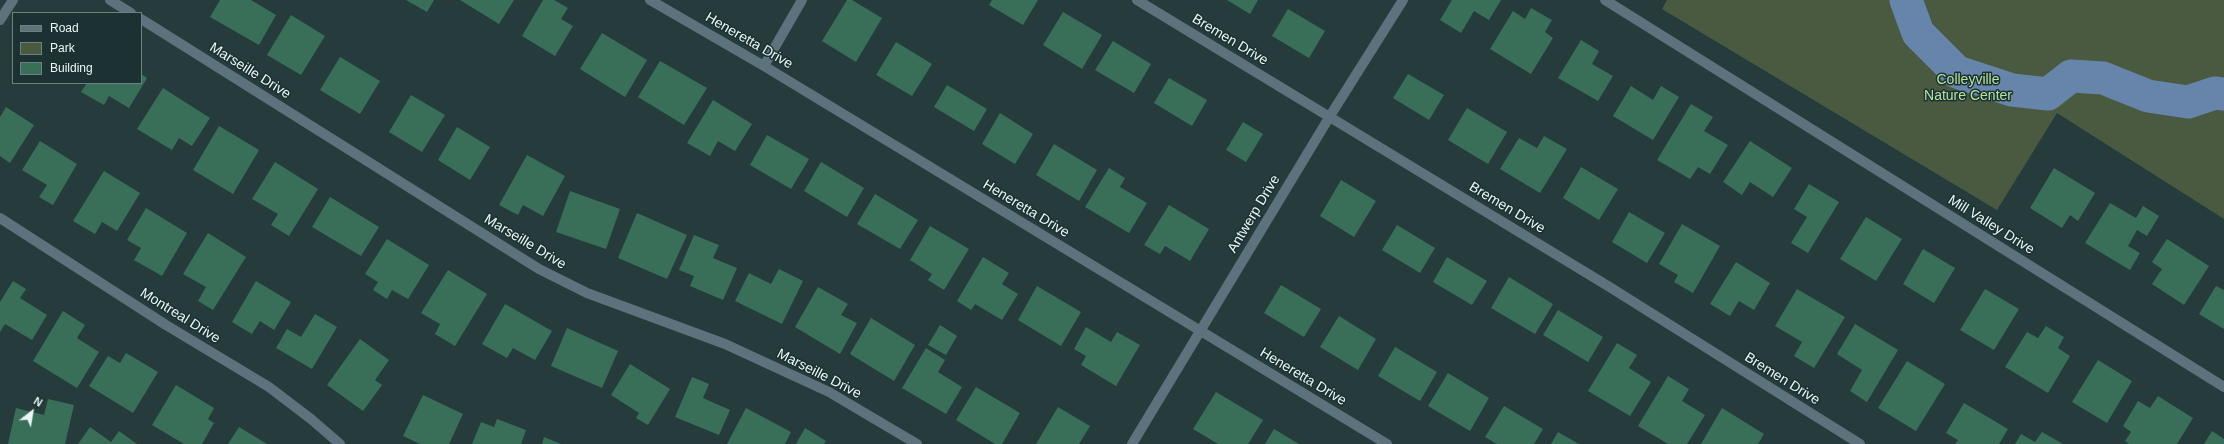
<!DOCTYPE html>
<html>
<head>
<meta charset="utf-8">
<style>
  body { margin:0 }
  #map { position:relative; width:2224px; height:444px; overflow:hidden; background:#263c3c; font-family:Helvetica,sans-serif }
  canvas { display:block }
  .legend { position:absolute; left:12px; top:12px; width:130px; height:72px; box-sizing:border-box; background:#1c3131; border:1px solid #6e8080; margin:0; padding:5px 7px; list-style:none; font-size:12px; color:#eaf7f7 }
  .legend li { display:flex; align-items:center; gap:8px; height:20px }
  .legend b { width:20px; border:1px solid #6e8080 }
  .north { position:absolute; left:12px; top:392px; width:40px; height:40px; -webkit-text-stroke:3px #1c3131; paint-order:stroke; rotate:31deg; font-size:11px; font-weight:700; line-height:16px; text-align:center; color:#eaf7f7 }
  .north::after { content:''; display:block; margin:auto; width:14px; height:18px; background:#eaf7f7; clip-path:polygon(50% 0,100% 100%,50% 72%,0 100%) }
</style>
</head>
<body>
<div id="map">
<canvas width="2224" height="444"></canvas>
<ul class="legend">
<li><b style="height:5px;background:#5c727c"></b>Road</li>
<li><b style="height:11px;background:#495a41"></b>Park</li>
<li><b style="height:11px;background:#396e59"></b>Building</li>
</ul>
<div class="north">N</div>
</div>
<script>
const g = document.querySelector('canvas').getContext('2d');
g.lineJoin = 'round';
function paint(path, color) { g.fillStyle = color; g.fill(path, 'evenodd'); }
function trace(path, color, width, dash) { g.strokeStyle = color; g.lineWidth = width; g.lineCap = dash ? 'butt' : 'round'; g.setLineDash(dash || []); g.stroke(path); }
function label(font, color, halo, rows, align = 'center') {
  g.font = font + ' Helvetica,sans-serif'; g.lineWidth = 3; g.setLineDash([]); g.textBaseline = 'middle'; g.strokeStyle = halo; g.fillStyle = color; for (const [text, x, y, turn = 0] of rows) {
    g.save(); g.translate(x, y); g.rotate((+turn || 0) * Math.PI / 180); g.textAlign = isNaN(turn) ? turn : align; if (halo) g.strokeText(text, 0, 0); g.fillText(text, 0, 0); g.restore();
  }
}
const green = new Path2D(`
  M 1667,0 L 2224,0 L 2224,219 L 2057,113 L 1997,210 L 1662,9 Z`);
const river = new Path2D(`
  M 1906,0 L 1918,33 L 1957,72 L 2012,90 L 2048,94 L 2071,76 L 2103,78 L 2148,96 L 2188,102 L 2215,93 L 2224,94`);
const building = new Path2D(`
  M 220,0 L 251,0 L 276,15 L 259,45 L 210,17 Z
  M 406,0 L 434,0 L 427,12 Z
  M 460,0 L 514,0 L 499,24 Z
  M 543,0 L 554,0 L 568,8 L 561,19 L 573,26 L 555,56 L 522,36 Z
  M 847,0 L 852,0 L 882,18 L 856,62 L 822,41 Z
  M 992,0 L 1038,0 L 1023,25 L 989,5 Z
  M 1227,0 L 1258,0 L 1250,14 Z
  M 1452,0 L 1501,0 L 1489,20 L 1474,11 L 1461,33 L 1440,20 Z
  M 1531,8 L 1552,20 L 1545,32 L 1553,38 L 1531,74 L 1490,49 L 1513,11 L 1525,19 Z
  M 1288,9 L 1325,31 L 1309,58 L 1272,36 Z
  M 1063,12 L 1102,35 L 1082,69 L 1043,45 Z
  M 291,15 L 325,36 L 301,75 L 267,55 Z
  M 602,33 L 647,60 L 625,97 L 580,69 Z
  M 1581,40 L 1599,51 L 1592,64 L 1613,76 L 1598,101 L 1558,78 Z
  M 1113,41 L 1151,64 L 1134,93 L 1095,70 Z
  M 896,42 L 932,64 L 912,96 L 876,75 Z
  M 340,57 L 380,81 L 360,114 L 320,90 Z
  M 660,61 L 707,88 L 684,125 L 638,97 Z
  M 141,74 L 147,78 L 129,108 L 109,96 L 104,105 L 81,92 L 87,83 L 141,83 Z
  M 1408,74 L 1444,95 L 1429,120 L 1393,98 Z
  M 1169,78 L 1207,100 L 1192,126 L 1154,103 Z
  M 947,85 L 987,109 L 974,131 L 934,107 Z
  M 1631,86 L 1653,100 L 1661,86 L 1679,97 L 1653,140 L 1613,116 Z
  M 163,88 L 210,118 L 192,146 L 179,138 L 172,150 L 137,129 Z
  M 411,95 L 445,115 L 422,152 L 389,132 Z
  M 713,100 L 752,124 L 735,151 L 718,141 L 710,156 L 687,143 Z
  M 1691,104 L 1713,117 L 1704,131 L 1728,145 L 1710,174 L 1698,167 L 1690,179 L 1657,160 Z
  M 6,107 L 34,125 L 10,163 L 0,156 L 0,117 Z
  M 1467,108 L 1507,132 L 1488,164 L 1448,140 Z
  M 1000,113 L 1033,134 L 1015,164 L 982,144 Z
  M 1243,122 L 1263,134 L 1246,162 L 1226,150 Z
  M 219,126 L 259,150 L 233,194 L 193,170 Z
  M 457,127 L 490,147 L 470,180 L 438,160 Z
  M 767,135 L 809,159 L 791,189 L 750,165 Z
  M 1544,136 L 1567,149 L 1540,193 L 1500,169 L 1519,138 L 1537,148 Z
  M 40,141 L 77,164 L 53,205 L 39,197 L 47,185 L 22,170 Z
  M 1750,141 L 1792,168 L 1773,197 L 1750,182 L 1742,195 L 1723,182 Z
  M 1054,144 L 1097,170 L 1079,201 L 1036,175 Z
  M 527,155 L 565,176 L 543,216 L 523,205 L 518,215 L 499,205 Z
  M 275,162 L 318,189 L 289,236 L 271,225 L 278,214 L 252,199 Z
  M 821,162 L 864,188 L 847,217 L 804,191 Z
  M 1581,167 L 1618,189 L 1599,220 L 1563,198 Z
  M 1109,168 L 1125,178 L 1120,187 L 1147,203 L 1129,233 L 1085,207 Z
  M 2054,168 L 2095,193 L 2078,221 L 2070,215 L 2062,228 L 2030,208 Z
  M 104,171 L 140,193 L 117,231 L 102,222 L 95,234 L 73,221 Z
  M 1341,180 L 1376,201 L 1354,237 L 1320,216 Z
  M 1809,184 L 1839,202 L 1808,253 L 1791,243 L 1807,217 L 1794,209 Z
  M 570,191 L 620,209 L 606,249 L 556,232 Z
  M 875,194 L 918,220 L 900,249 L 857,224 Z
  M 330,197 L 379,227 L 361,256 L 312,227 Z
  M 2110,203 L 2136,218 L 2143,206 L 2159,216 L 2147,236 L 2137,230 L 2128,246 L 2140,253 L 2130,270 L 2085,243 Z
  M 1169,205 L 1209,229 L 1190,261 L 1165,246 L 1160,254 L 1144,245 Z
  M 146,208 L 187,233 L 162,276 L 134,260 L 141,248 L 127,240 Z
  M 1629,212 L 1665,233 L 1647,263 L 1612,242 Z
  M 637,213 L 687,235 L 667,279 L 618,258 Z
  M 1866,217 L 1902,239 L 1876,281 L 1840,259 Z
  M 1682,224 L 1720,246 L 1693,293 L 1674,282 L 1678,275 L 1659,264 Z
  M 1397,225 L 1435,248 L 1420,273 L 1382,250 Z
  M 930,226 L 969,249 L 944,290 L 928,280 L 932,274 L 910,260 Z
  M 208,233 L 246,257 L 213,310 L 198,301 L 206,287 L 183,274 Z
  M 694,235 L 719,245 L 713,258 L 737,268 L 723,300 L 690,286 L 694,276 L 679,270 Z
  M 387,239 L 429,265 L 408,299 L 392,290 L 387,299 L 373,290 L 378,282 L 365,274 Z
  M 2167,239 L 2209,266 L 2184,305 L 2152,284 L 2162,269 L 2152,262 Z
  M 1923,249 L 1955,268 L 1934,303 L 1903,284 Z
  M 983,257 L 1009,273 L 1002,284 L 1018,294 L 1002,320 L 975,304 L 971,310 L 957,301 Z
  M 1447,257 L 1487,281 L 1472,305 L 1433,282 Z
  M 1736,262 L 1770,283 L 1754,310 L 1739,301 L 1730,316 L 1710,304 Z
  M 779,269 L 803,281 L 782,324 L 735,301 L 749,273 L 771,284 Z
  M 448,270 L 487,294 L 455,346 L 435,334 L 440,324 L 421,313 Z
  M 1509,277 L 1553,304 L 1535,334 L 1491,308 Z
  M 13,281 L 26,289 L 20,298 L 47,315 L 32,340 L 5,324 L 0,332 L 0,302 Z
  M 256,281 L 291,302 L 274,330 L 260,321 L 252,334 L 232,322 Z
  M 1281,285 L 1321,309 L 1304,337 L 1264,313 Z
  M 1037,286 L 1081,312 L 1061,346 L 1018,320 Z
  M 2216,286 L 2224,290 L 2224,329 L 2199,314 Z
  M 818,287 L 848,304 L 841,315 L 857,323 L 840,354 L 795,327 Z
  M 1797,289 L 1845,317 L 1814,368 L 1794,356 L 1802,342 L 1775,326 Z
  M 1985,289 L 2019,309 L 1994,350 L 1960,330 Z
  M 505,304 L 552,331 L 535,360 L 513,348 L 507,358 L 482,344 Z
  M 1558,310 L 1603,337 L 1588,362 L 1543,335 Z
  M 63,311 L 85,325 L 77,338 L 99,352 L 77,388 L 33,361 Z
  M 315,314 L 337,327 L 312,369 L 276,348 L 287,329 L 301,337 Z
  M 1339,316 L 1376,339 L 1358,370 L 1320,347 Z
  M 871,318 L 915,345 L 894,381 L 850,354 Z
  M 1855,324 L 1898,350 L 1867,402 L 1850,391 L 1862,370 L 1837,354 Z
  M 940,325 L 957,336 L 946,355 L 928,345 Z
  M 2046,326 L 2064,337 L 2058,348 L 2070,356 L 2048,393 L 2005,367 L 2027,332 L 2038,338 Z
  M 1086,327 L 1111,342 L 1117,332 L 1140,345 L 1116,386 L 1081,365 L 1086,356 L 1074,349 Z
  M 567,328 L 618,351 L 602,388 L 551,366 Z
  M 360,339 L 389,360 L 375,380 L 382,385 L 363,411 L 327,385 Z
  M 1617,343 L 1637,355 L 1629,368 L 1651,382 L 1630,416 L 1588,391 Z
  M 1395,347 L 1437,372 L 1420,401 L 1378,376 Z
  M 926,348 L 945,360 L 938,372 L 962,387 L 946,414 L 902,388 Z
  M 126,353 L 158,372 L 133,413 L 89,386 L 108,356 L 120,363 Z
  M 2098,360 L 2132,381 L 2107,423 L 2072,402 Z
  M 1907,361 L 1945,384 L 1916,431 L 1878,408 Z
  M 630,364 L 670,389 L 648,425 L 636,418 L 639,413 L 611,395 Z
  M 1448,373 L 1489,398 L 1470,431 L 1428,406 Z
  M 1668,376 L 1689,389 L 1682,401 L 1705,415 L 1687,444 L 1668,444 L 1638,426 Z
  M 692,377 L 709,384 L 703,398 L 730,410 L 719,435 L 675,417 Z
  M 176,385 L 214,408 L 208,419 L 214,423 L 202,444 L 184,444 L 152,425 Z
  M 976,387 L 1020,413 L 1002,444 L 995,444 L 956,420 Z
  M 1216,392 L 1263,420 L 1248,444 L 1218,444 L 1193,429 Z
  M 423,395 L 463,414 L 449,444 L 420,444 L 403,436 Z
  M 2158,396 L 2193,418 L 2177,444 L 2129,444 L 2125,441 L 2131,432 L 2123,426 L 2138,401 L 2150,408 Z
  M 48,399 L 74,405 L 65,444 L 8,444 L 16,408 L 44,415 Z
  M 1964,403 L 2008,429 L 1999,444 L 1955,444 L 1958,440 L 1946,433 Z
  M 1504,406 L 1543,429 L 1534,444 L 1497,444 L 1485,437 Z
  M 1058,407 L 1090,426 L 1079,444 L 1036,444 Z
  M 746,408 L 791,432 L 785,444 L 727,444 Z
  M 1722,408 L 1764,434 L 1758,444 L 1701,444 Z
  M 497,419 L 526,430 L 521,444 L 472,444 L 481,422 L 494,427 Z
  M 90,427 L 111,442 L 119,431 L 137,444 L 78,444 Z
  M 239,427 L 267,444 L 228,444 Z
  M 805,428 L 826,441 L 824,444 L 796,444 Z
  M 1274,429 L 1299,444 L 1265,444 Z
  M 2212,431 L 2224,439 L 2224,444 L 2204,444 Z
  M 1558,432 L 1579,444 L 1551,444 Z
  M 2042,432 L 2063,444 L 2015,444 L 2021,434 L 2035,442 Z
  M 544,437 L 561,444 L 542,444 Z`);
const minor = new Path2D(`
  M 110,0 L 131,13
  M 650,0 L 764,66 L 1387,444
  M 1137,0 L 1608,286 L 1860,444
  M 1605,0 L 2224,387
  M 141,19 L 539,269 L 587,293 L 725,344 L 829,392 L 917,444
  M 0,20 L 13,0
  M 764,66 L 802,0
  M 0,218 L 166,325 L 269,387 L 311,419 L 340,444
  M 1132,444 L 1330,116 L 1403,0`);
const streetNames = [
  ["Bremen Drive",1230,40,31],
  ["Heneretta Drive",749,41,30],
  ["Marseille Drive",250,71,32],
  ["Bremen Drive",1507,208,31],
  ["Heneretta Drive",1026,209,31],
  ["Antwerp Drive",1254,214,-59],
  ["Mill Valley Drive",1991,225,32],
  ["Marseille Drive",525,242,31],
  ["Montreal Drive",180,316,32],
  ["Marseille Drive",819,374,27],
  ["Heneretta Drive",1303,377,31],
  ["Bremen Drive",1782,379,32]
];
const parkNames = [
  ["Colleyville",1968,80],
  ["Nature Center",1968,96]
];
paint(green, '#495a41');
trace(river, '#6784aa', 33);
paint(building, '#396e59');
trace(minor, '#5c727c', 10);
label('14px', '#eaf7f7', '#1c3131', streetNames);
label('14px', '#b6e2a2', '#1c3131', parkNames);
</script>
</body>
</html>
